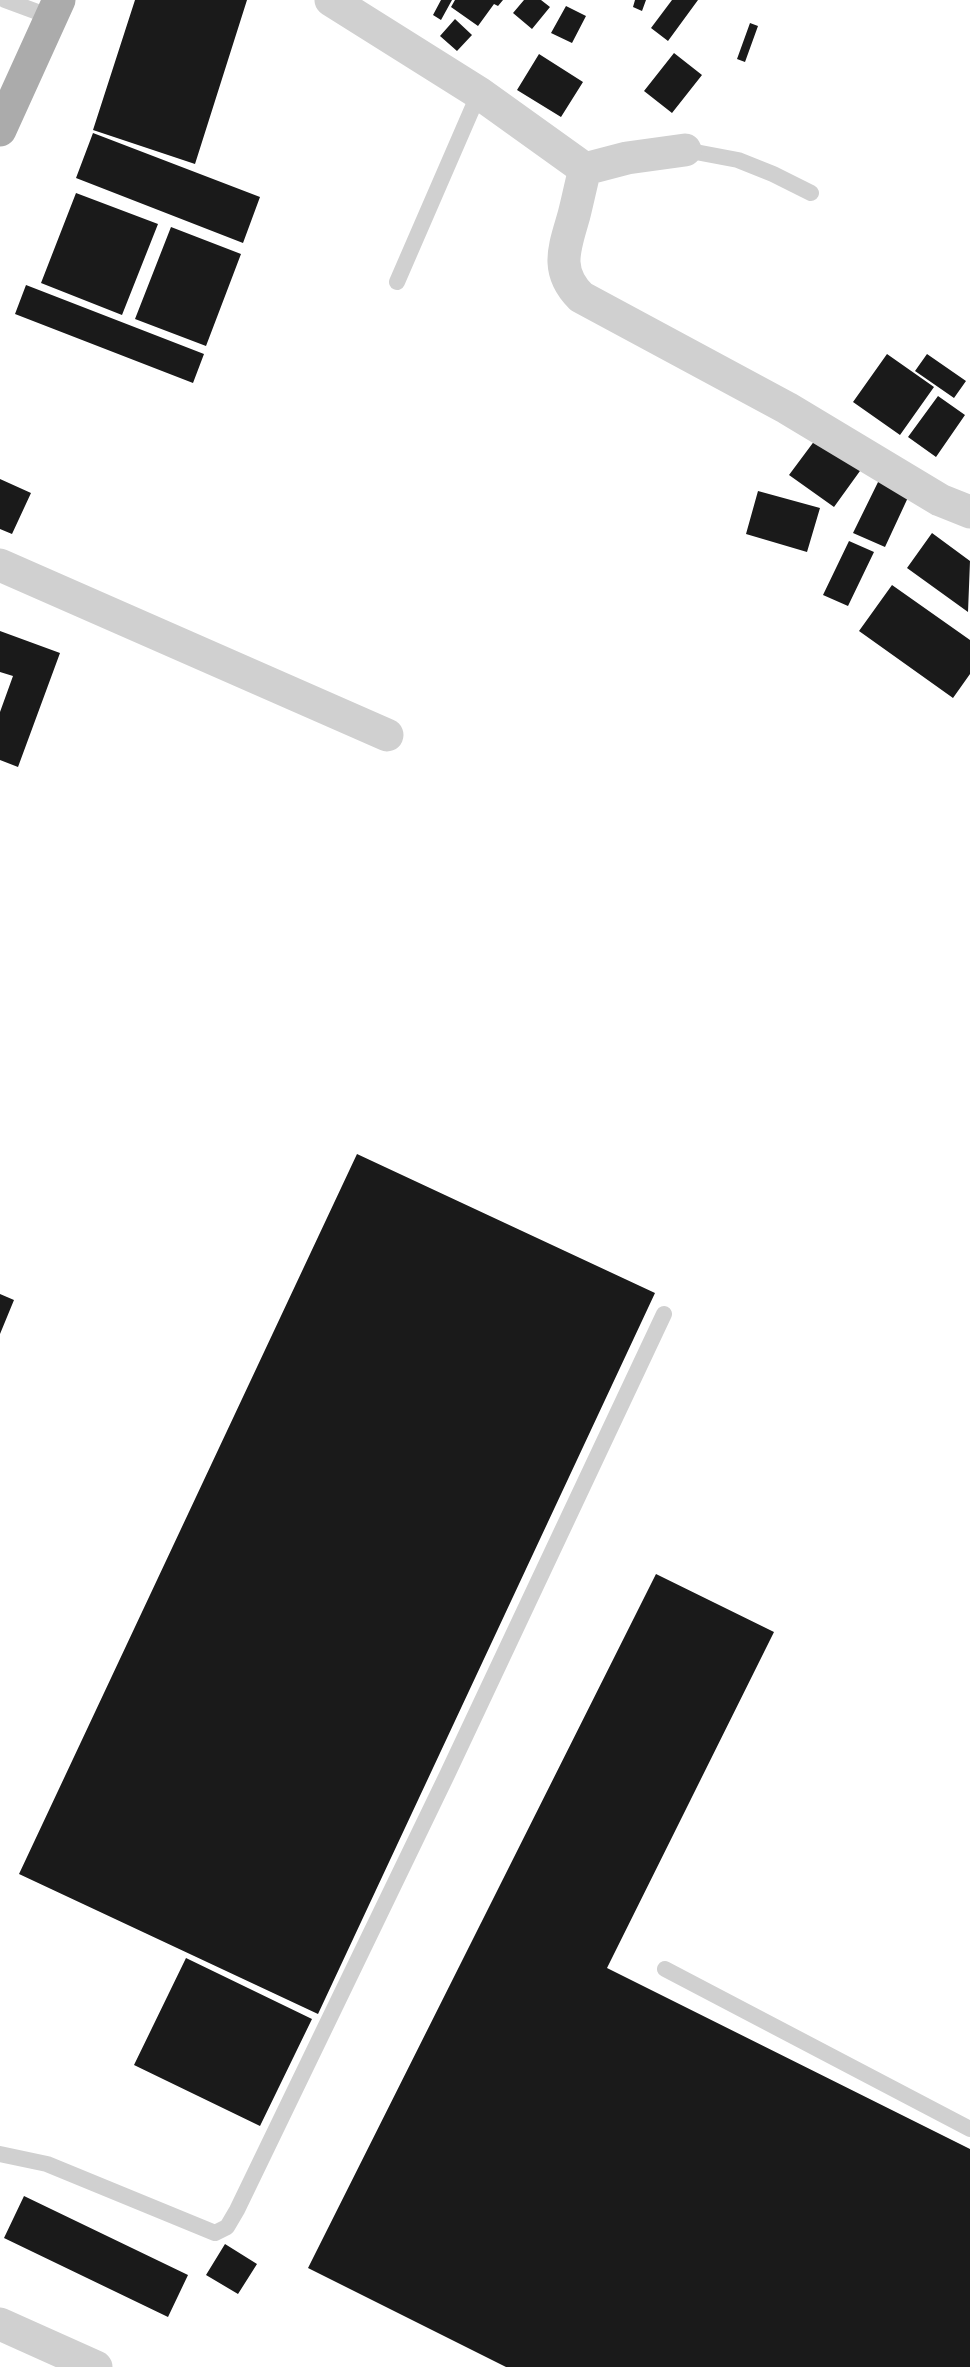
<!DOCTYPE html>
<html>
<head>
<meta charset="utf-8">
<style>
  body { margin:0 }
  canvas { display:block; background:#fff }
</style>
</head>
<body>
<canvas width="970" height="2367"></canvas>
<script>
const g = document.querySelector('canvas').getContext('2d');
g.lineJoin = 'round';
function paint(path, color) { g.fillStyle = color; g.fill(path, 'evenodd'); }
function trace(path, color, width, dash) { g.strokeStyle = color; g.lineWidth = width; g.lineCap = dash ? 'butt' : 'round'; g.setLineDash(dash || []); g.stroke(path); }
const building = new Path2D(`
  M 135,0 L 247,0 L 195,164 L 93,130 Z
  M 441,0 L 452,0 L 441,20 L 433,15 Z
  M 455,0 L 503,0 L 498,6 L 494,4 L 478,26 L 451,7 Z
  M 524,0 L 541,0 L 550,7 L 532,29 L 513,13 Z
  M 635,0 L 646,0 L 642,11 L 633,7 Z
  M 672,0 L 698,0 L 668,41 L 651,28 Z
  M 566,6 L 586,16 L 572,43 L 551,33 Z
  M 455,19 L 472,35 L 457,51 L 440,36 Z
  M 750,23 L 758,26 L 745,62 L 737,59 Z
  M 674,53 L 702,75 L 672,113 L 644,91 Z
  M 539,54 L 583,82 L 561,117 L 517,90 Z
  M 93,133 L 260,197 L 243,243 L 76,178 Z
  M 76,193 L 158,224 L 122,315 L 41,283 Z
  M 171,227 L 241,254 L 206,346 L 135,319 Z
  M 26,285 L 204,354 L 193,383 L 15,314 Z
  M 887,354 L 934,387 L 900,435 L 853,402 Z
  M 927,354 L 966,381 L 954,398 L 915,371 Z
  M 938,396 L 965,415 L 936,457 L 908,437 Z
  M 821,432 L 865,464 L 834,507 L 789,475 Z
  M 881,476 L 911,491 L 885,547 L 853,533 Z
  M 0,479 L 31,493 L 12,534 L 0,529 Z
  M 758,491 L 820,508 L 807,552 L 746,534 Z
  M 932,533 L 970,561 L 968,612 L 907,568 Z
  M 849,541 L 874,552 L 848,606 L 823,595 Z
  M 892,585 L 970,640 L 970,674 L 953,698 L 859,631 Z
  M 0,631 L 60,653 L 18,767 L 0,760 L 0,712 L 13,676 L 0,672 Z
  M 357,1154 L 655,1293 L 318,2014 L 19,1874 Z
  M 0,1294 L 14,1300 L 0,1334 Z
  M 656,1574 L 774,1632 L 607,1968 L 970,2149 L 970,2367 L 506,2367 L 308,2268 Z
  M 186,1958 L 312,2019 L 260,2126 L 134,2065 Z
  M 24,2196 L 188,2275 L 168,2317 L 4,2238 Z
  M 225,2244 L 257,2264 L 238,2294 L 206,2275 Z`);
const service = new Path2D(`
  M 5,0 L 51,17
  M 685,150 L 738,160 L 773,174 L 811,193
  M 397,282 L 479,93
  M 665,1969 L 970,2129
  M 0,2154 L 47,2164 L 215,2233 L 227,2227 L 237,2210 L 447,1775 L 664,1314`);
const minor = new Path2D(`
  M 331,0 L 479,93 L 585,169 L 627,158 L 685,150
  M 585,169 C 581,184 578,199 574,215 C 565,247 554,270 581,297 L 787,408 L 940,500 L 970,512
  M 0,565 L 387,735`);
const tertiary = new Path2D(`
  M 0,2324 L 96,2367`);
const primary = new Path2D(`
  M 0,130 L 59,0`);
paint(building, '#1a1a1a');
trace(service, '#d0d0d0', 16);
trace(minor, '#d0d0d0', 33);
trace(tertiary, '#d0d0d0', 33);
trace(primary, '#ababab', 33);
</script>
</body>
</html>
